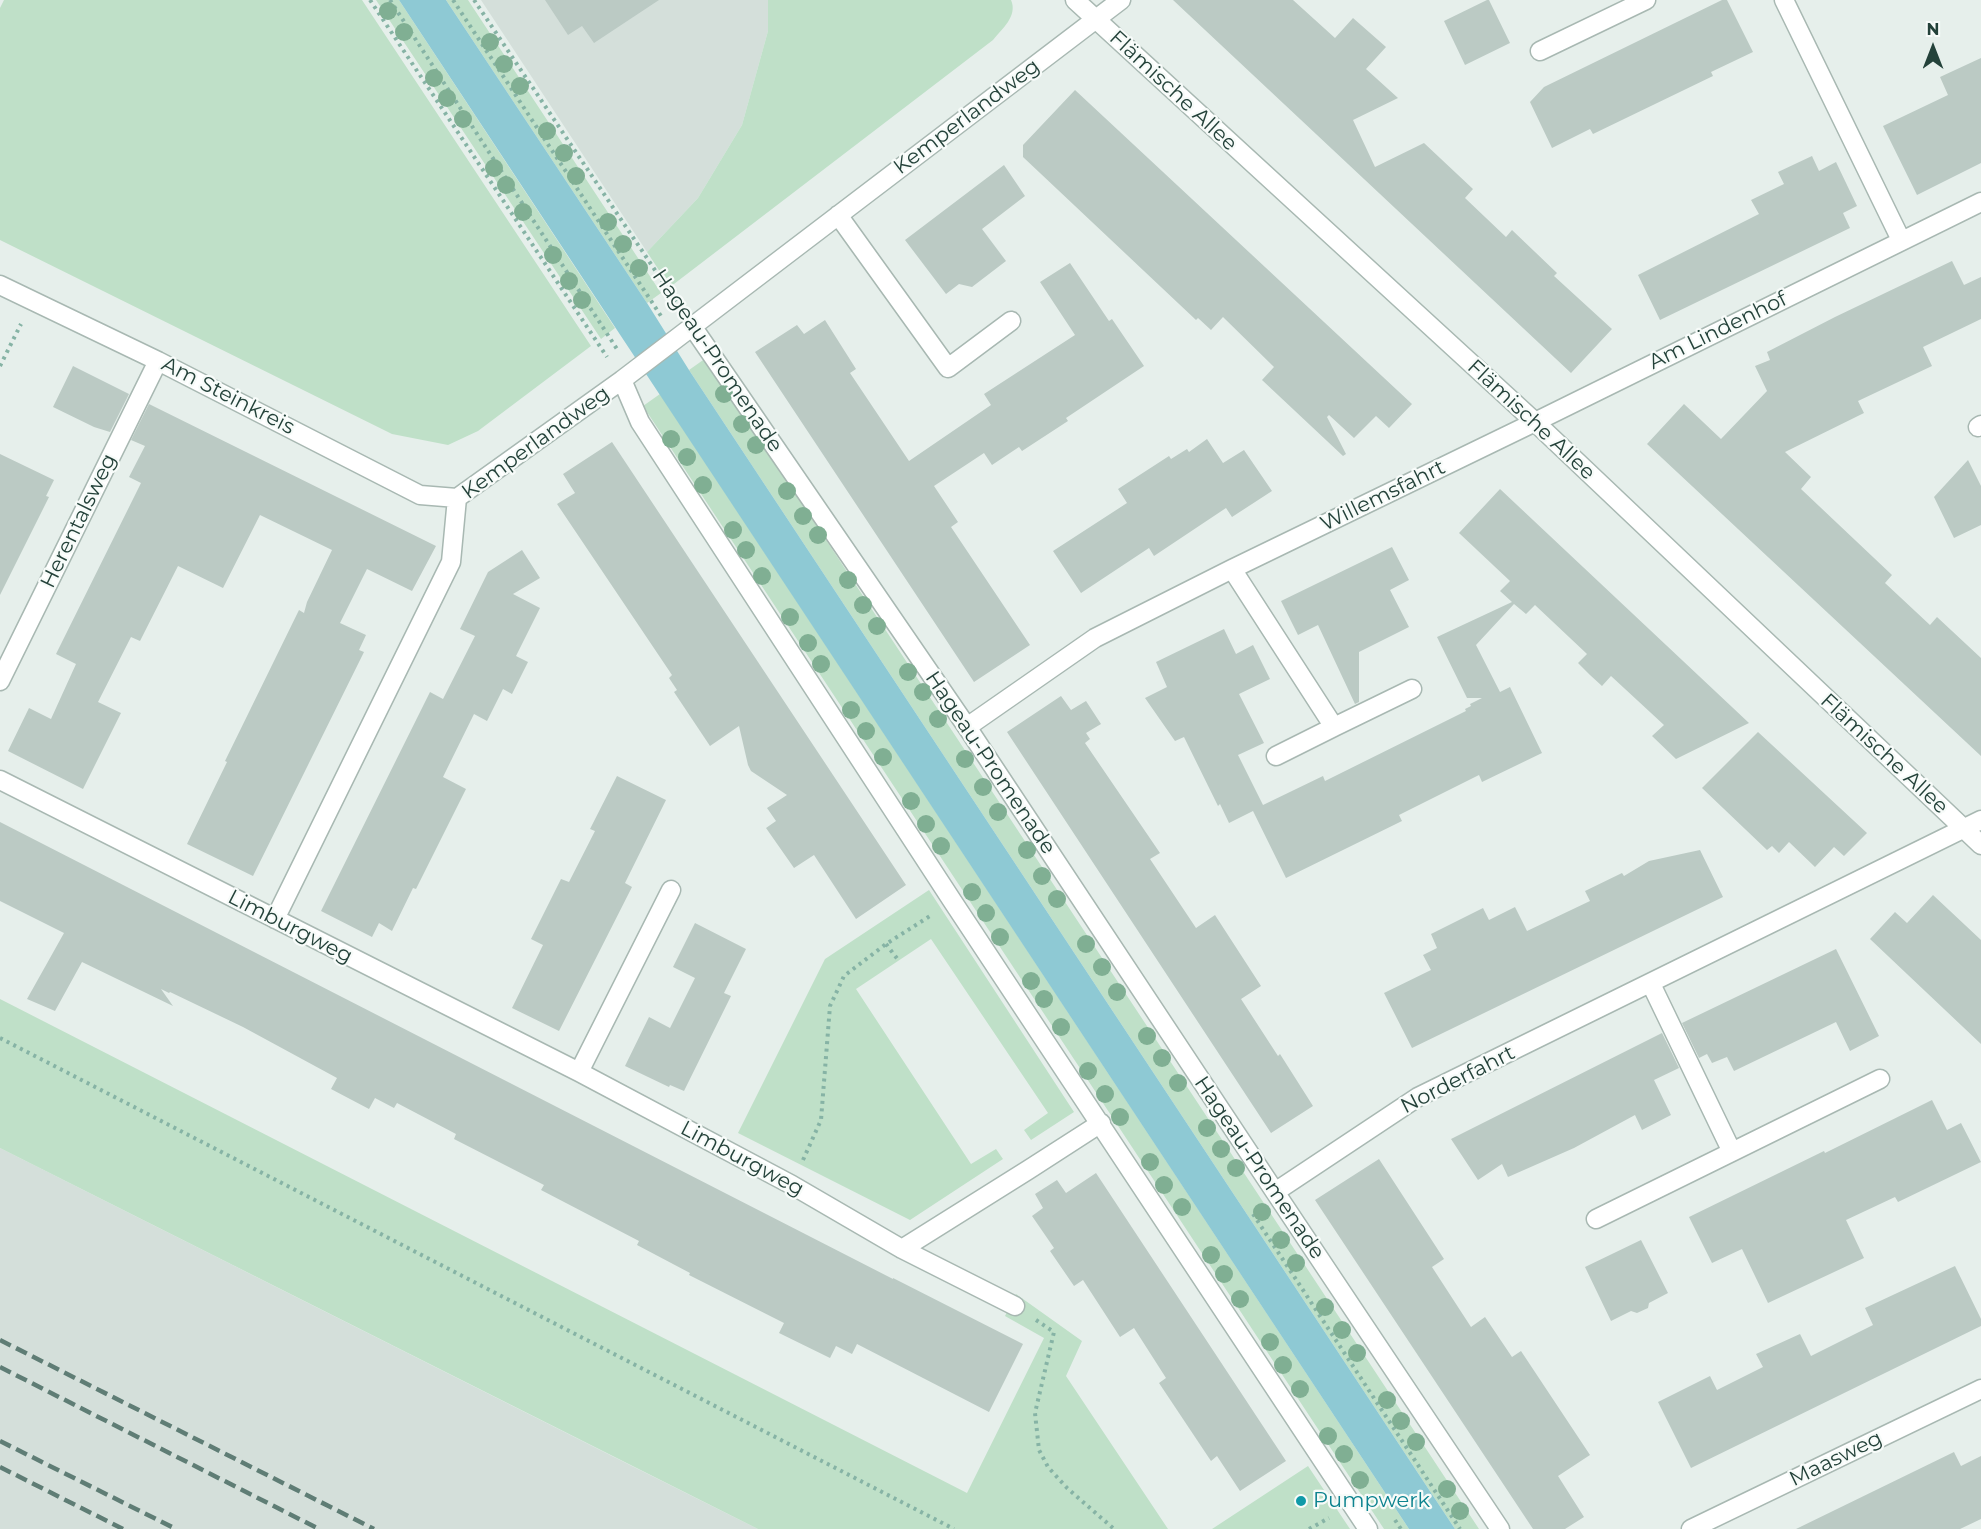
<!DOCTYPE html>
<html>
<head>
<meta charset="utf-8">
<style>
  body { margin:0 }
  #map { position:relative; width:1981px; height:1529px; overflow:hidden; background:#e6efeb; font-family:Montserrat,sans-serif }
  canvas { display:block }
  .north { position:absolute; left:1903px; top:18px; width:60px; height:60px; -webkit-text-stroke:4px #f7fbf9; paint-order:stroke; rotate:0deg; font-size:16px; font-weight:700; line-height:24px; text-align:center; color:#24423a }
  .north::after { content:''; display:block; margin:auto; width:21px; height:27px; background:#24423a; clip-path:polygon(50% 0,100% 100%,50% 72%,0 100%) }
</style>
</head>
<body>
<div id="map">
<canvas width="1981" height="1529"></canvas>
<div class="north">N</div>
</div>
<script>
const g = document.querySelector('canvas').getContext('2d');
g.lineJoin = 'round';
function paint(path, color) { g.fillStyle = color; g.fill(path, 'evenodd'); }
function trace(path, color, width, dash) { g.strokeStyle = color; g.lineWidth = width; g.lineCap = dash ? 'butt' : 'round'; g.setLineDash(dash || []); g.stroke(path); }
function label(font, color, halo, rows, align = 'center') {
  g.font = font + ' Montserrat,sans-serif'; g.lineWidth = 4.5; g.setLineDash([]); g.textBaseline = 'middle'; g.strokeStyle = halo; g.fillStyle = color; for (const [text, x, y, turn = 0] of rows) {
    g.save(); g.translate(x, y); g.rotate((+turn || 0) * Math.PI / 180); g.textAlign = isNaN(turn) ? turn : align; if (halo) g.strokeText(text, 0, 0); g.fillText(text, 0, 0); g.restore();
  }
}
const built = new Path2D(`
  M 481,0 L 768,0 L 768,31 L 742,125 L 698,198 L 647,252 Z
  M 0,1148 L 610,1455 L 758,1529 L 0,1529 Z`);
const green = new Path2D(`
  M 4,0 L 362,0 L 591,346 L 478,431 L 448,445 L 392,434 L 0,240 L 0,8 Z
  M 376,0 L 399,0 L 615,328 L 601,339 Z
  M 446,0 L 468,0 L 661,293 L 647,303 Z
  M 768,0 L 1011,0 C 1018,16 1002,29 993,40 L 670,287 L 647,252 L 698,198 L 742,125 L 768,31 Z
  M 706,358 L 1479,1529 L 1455,1529 L 689,370 Z
  M 660,394 L 1409,1529 L 1384,1529 L 643,406 Z
  M 929,890 L 1074,1112 L 1031,1140 L 1024,1130 L 1048,1113 L 931,939 L 856,989 L 971,1164 L 996,1149 L 1003,1159 L 910,1220 L 738,1133 L 825,959 Z
  M 0,999 L 967,1493 L 1044,1338 L 1005,1316 L 1016,1294 L 1082,1341 L 1066,1376 L 1168,1529 L 758,1529 L 0,1148 Z
  M 1308,1466 L 1350,1529 L 1212,1529 Z`);
const water = new Path2D(`
  M 399,0 L 446,0 L 647,303 L 689,370 L 1455,1529 L 1409,1529 Z`);
const building = new Path2D(`
  M 545,0 L 659,0 L 594,43 L 582,26 L 568,35 Z
  M 1173,0 L 1293,0 L 1335,38 L 1353,18 L 1386,47 L 1366,69 L 1398,98 L 1353,120 L 1375,167 L 1424,143 L 1473,189 L 1465,198 L 1506,237 L 1512,230 L 1557,273 L 1554,276 L 1612,329 L 1571,373 Z
  M 1487,0 L 1489,0 L 1510,43 L 1465,65 L 1444,21 Z
  M 1722,0 L 1727,0 L 1753,52 L 1711,72 L 1713,76 L 1593,134 L 1590,129 L 1552,148 L 1530,102 L 1544,87 Z
  M 1981,58 L 1981,163 L 1917,195 L 1883,126 L 1948,95 L 1940,77 Z
  M 1075,90 L 1412,404 L 1389,428 L 1376,416 L 1354,438 L 1329,415 L 1327,417 L 1346,454 L 1343,456 L 1262,380 L 1274,367 L 1223,317 L 1211,330 L 1198,318 L 1196,320 L 1023,157 L 1023,145 Z
  M 1812,156 L 1819,171 L 1836,162 L 1857,206 L 1843,213 L 1850,228 L 1660,320 L 1638,275 L 1759,214 L 1751,200 L 1784,184 L 1778,172 Z
  M 1004,165 L 1025,196 L 982,229 L 1006,261 L 972,287 L 959,284 L 946,294 L 905,240 Z
  M 1952,261 L 1964,285 L 1981,277 L 1981,319 L 1923,347 L 1932,366 L 1858,401 L 1864,413 L 1785,452 L 1811,477 L 1801,489 L 1892,575 L 1885,583 L 1930,625 L 1937,617 L 1981,658 L 1981,756 L 1647,444 L 1684,404 L 1721,439 L 1767,391 L 1755,366 L 1770,360 L 1767,352 L 1835,317 Z
  M 1070,263 L 1109,321 L 1112,319 L 1144,366 L 1066,418 L 1068,421 L 1022,451 L 1019,447 L 992,465 L 984,453 L 934,486 L 958,522 L 951,527 L 1030,645 L 974,682 L 755,352 L 797,325 L 804,334 L 825,320 L 856,369 L 850,373 L 909,461 L 991,405 L 984,394 L 1075,335 L 1040,282 Z
  M 73,366 L 129,394 L 110,432 L 94,427 L 53,407 Z
  M 149,404 L 436,546 L 412,591 L 367,569 L 340,623 L 366,635 L 359,650 L 364,652 L 253,876 L 187,844 L 227,762 L 225,761 L 299,610 L 304,613 L 307,602 L 332,550 L 260,515 L 223,588 L 178,566 L 140,641 L 131,637 L 98,702 L 121,713 L 83,789 L 8,751 L 29,708 L 51,719 L 76,664 L 56,654 L 141,483 L 129,477 L 145,446 L 131,440 Z
  M 1207,439 L 1223,463 L 1244,450 L 1272,491 L 1232,517 L 1226,508 L 1154,556 L 1149,548 L 1081,593 L 1053,551 L 1127,503 L 1118,489 L 1169,456 L 1171,459 L 1187,449 L 1189,452 Z
  M 612,442 L 906,885 L 856,919 L 814,855 L 794,868 L 766,828 L 776,821 L 767,808 L 787,795 L 751,771 L 748,765 L 739,726 L 710,746 L 674,692 L 677,690 L 669,678 L 672,675 L 557,504 L 575,493 L 563,474 Z
  M 0,454 L 54,480 L 46,496 L 49,497 L 0,595 Z
  M 1968,460 L 1981,486 L 1981,525 L 1954,538 L 1934,497 Z
  M 1500,489 L 1749,723 L 1676,759 L 1652,736 L 1664,725 L 1611,676 L 1602,686 L 1590,675 L 1578,663 L 1587,654 L 1535,605 L 1526,614 L 1514,604 L 1476,645 L 1500,692 L 1510,687 L 1542,753 L 1482,782 L 1479,775 L 1399,815 L 1402,821 L 1286,878 L 1253,811 L 1229,823 L 1220,804 L 1218,806 L 1184,737 L 1175,741 L 1145,698 L 1167,687 L 1156,662 L 1224,629 L 1236,654 L 1253,645 L 1270,679 L 1239,694 L 1264,743 L 1238,755 L 1263,805 L 1323,776 L 1325,781 L 1466,711 L 1465,709 L 1471,706 L 1470,704 L 1482,698 L 1467,698 L 1437,637 L 1512,602 L 1500,591 L 1510,581 L 1459,533 Z
  M 1392,547 L 1409,580 L 1390,590 L 1409,627 L 1359,652 L 1359,702 L 1355,704 L 1318,625 L 1298,635 L 1281,601 Z
  M 522,550 L 540,578 L 513,594 L 540,608 L 516,656 L 528,662 L 512,694 L 503,689 L 487,721 L 474,714 L 443,777 L 466,789 L 416,889 L 413,888 L 392,931 L 379,923 L 372,937 L 321,911 L 430,692 L 443,699 L 475,636 L 460,629 L 488,572 Z
  M 1061,696 L 1071,710 L 1086,701 L 1101,724 L 1086,733 L 1090,739 L 1085,743 L 1160,853 L 1150,859 L 1196,928 L 1215,915 L 1261,986 L 1241,999 L 1278,1056 L 1280,1054 L 1313,1106 L 1271,1133 L 1007,732 Z
  M 1758,732 L 1867,833 L 1844,856 L 1834,847 L 1815,867 L 1789,842 L 1779,853 L 1772,846 L 1767,850 L 1702,788 Z
  M 617,776 L 666,800 L 625,883 L 632,887 L 559,1031 L 512,1008 L 543,945 L 531,939 L 561,879 L 569,882 L 595,831 L 590,829 Z
  M 0,822 L 893,1279 L 893,1278 L 1023,1344 L 989,1412 L 857,1344 L 852,1354 L 836,1346 L 830,1358 L 779,1333 L 784,1323 L 689,1275 L 690,1273 L 637,1245 L 639,1241 L 541,1190 L 544,1185 L 454,1139 L 456,1134 L 397,1103 L 394,1108 L 375,1098 L 369,1109 L 331,1089 L 337,1078 L 243,1027 L 170,992 L 169,993 L 161,989 L 173,1006 L 82,962 L 55,1011 L 27,999 L 64,933 L 0,901 Z
  M 1700,850 L 1723,897 L 1412,1048 L 1384,993 L 1431,970 L 1423,955 L 1437,948 L 1431,934 L 1483,908 L 1489,920 L 1515,907 L 1527,931 L 1590,901 L 1585,891 L 1622,873 L 1624,876 L 1649,861 Z
  M 1933,895 L 1981,940 L 1981,1044 L 1870,939 L 1895,912 L 1907,923 Z
  M 695,923 L 746,949 L 724,993 L 731,996 L 684,1091 L 670,1085 L 669,1087 L 625,1066 L 649,1017 L 670,1028 L 695,978 L 673,967 Z
  M 1836,949 L 1879,1036 L 1850,1051 L 1836,1022 L 1734,1071 L 1727,1057 L 1712,1063 L 1707,1054 L 1699,1058 L 1682,1023 Z
  M 1662,1033 L 1679,1068 L 1654,1080 L 1671,1115 L 1642,1130 L 1635,1115 L 1574,1148 L 1508,1177 L 1502,1164 L 1478,1180 L 1451,1139 Z
  M 1932,1100 L 1947,1130 L 1961,1123 L 1981,1162 L 1898,1202 L 1895,1197 L 1846,1220 L 1864,1258 L 1768,1303 L 1742,1249 L 1712,1263 L 1689,1217 L 1824,1151 L 1825,1153 Z
  M 1379,1159 L 1444,1259 L 1432,1267 L 1471,1327 L 1485,1317 L 1512,1357 L 1521,1351 L 1590,1455 L 1558,1476 L 1584,1517 L 1565,1529 L 1533,1529 L 1315,1200 Z
  M 1096,1173 L 1286,1461 L 1240,1491 L 1217,1456 L 1211,1461 L 1159,1383 L 1166,1378 L 1134,1328 L 1120,1337 L 1083,1280 L 1074,1286 L 1050,1251 L 1054,1248 L 1032,1216 L 1043,1208 L 1035,1194 L 1057,1180 L 1066,1193 Z
  M 1641,1240 L 1668,1293 L 1649,1303 L 1648,1308 L 1637,1313 L 1631,1311 L 1611,1321 L 1585,1267 Z
  M 1955,1266 L 1981,1319 L 1981,1326 L 1691,1468 L 1658,1402 L 1710,1376 L 1717,1390 L 1763,1367 L 1756,1354 L 1800,1334 L 1811,1356 L 1873,1325 L 1865,1308 Z
  M 1954,1452 L 1961,1466 L 1981,1456 L 1981,1519 L 1960,1529 L 1796,1529 Z`);
const path = new Path2D(`
  M 370,0 L 607,357
  M 390,0 L 617,349
  M 453,0 L 661,316
  M 474,0 L 677,303
  M 0,366 L 21,324
  M 886,944 L 899,961
  M 0,1038 L 954,1529
  M 803,1160 L 821,1120 L 830,1006 L 844,976 L 886,944 L 930,916
  M 1253,1214 L 1460,1529
  M 1036,1320 L 1054,1332 L 1035,1413 L 1039,1450 L 1048,1467 L 1067,1488 L 1114,1529
  M 1395,1520 L 1401,1529
  M 1309,1529 L 1329,1518`);
const street = new Path2D(`
  M 1075,0 L 1535,422 L 1981,845
  M 1784,0 L 1901,240
  M 1540,51 L 1646,0
  M 838,215 L 948,368 L 1011,321
  M 0,285 L 158,361 L 420,495 L 457,498
  M 692,326 L 967,727 L 1275,1192 L 1500,1529
  M 622,380 L 640,422 L 953,902 L 1368,1529
  M 1978,427 L 1981,425
  M 1232,569 L 1334,727 L 1412,689
  M 0,681 L 158,361
  M 967,727 L 1095,638 L 1232,569 L 1535,422 L 1981,202
  M 1276,756 L 1334,727
  M 0,780 L 579,1072 L 792,1185 L 902,1249 L 1015,1306
  M 275,919 L 451,562 L 457,498 L 622,380 L 1121,0
  M 1651,984 L 1732,1152 L 1880,1079
  M 579,1072 L 671,890
  M 1275,1192 L 1418,1097 L 1981,820
  M 1596,1219 L 1732,1152
  M 902,1249 L 1028,1170 L 1101,1123
  M 1691,1529 L 1981,1389`);
const rail = new Path2D(`
  M 0,1340 L 374,1529
  M 0,1367 L 319,1529
  M 0,1441 L 176,1529
  M 0,1467 L 123,1529`);
const trees = [
  [388,11],
  [404,32],
  [490,42],
  [504,64],
  [434,78],
  [520,86],
  [447,98],
  [463,119],
  [547,131],
  [564,153],
  [494,168],
  [576,176],
  [506,185],
  [523,212],
  [608,222],
  [623,244],
  [553,255],
  [639,268],
  [569,281],
  [582,300],
  [724,394],
  [742,424],
  [671,439],
  [756,445],
  [687,457],
  [703,485],
  [787,491],
  [803,516],
  [733,530],
  [818,535],
  [746,550],
  [762,576],
  [848,580],
  [863,605],
  [790,617],
  [877,626],
  [808,643],
  [821,664],
  [908,672],
  [923,692],
  [851,710],
  [938,719],
  [866,731],
  [883,757],
  [965,759],
  [983,787],
  [911,801],
  [998,812],
  [926,824],
  [941,846],
  [1027,850],
  [1042,876],
  [972,892],
  [1057,899],
  [986,913],
  [1000,937],
  [1086,944],
  [1102,967],
  [1031,981],
  [1117,992],
  [1044,999],
  [1061,1027],
  [1147,1036],
  [1162,1058],
  [1088,1071],
  [1178,1083],
  [1105,1094],
  [1120,1117],
  [1207,1128],
  [1221,1149],
  [1150,1162],
  [1236,1168],
  [1164,1185],
  [1182,1207],
  [1262,1212],
  [1281,1240],
  [1211,1255],
  [1296,1263],
  [1224,1274],
  [1240,1299],
  [1325,1307],
  [1342,1330],
  [1270,1342],
  [1357,1353],
  [1283,1365],
  [1300,1389],
  [1387,1400],
  [1401,1421],
  [1328,1436],
  [1416,1442],
  [1344,1454],
  [1360,1480],
  [1447,1489],
  [1460,1511]
];
const markers = [
  [1301,1501,6,"#0f9aa8"]
];
const streetNames = [
  ["Flämische Allee",1173,91,43],
  ["Kemperlandweg",967,117,-37],
  ["Am Lindenhof",1718,331,-26],
  ["Hageau-Promenade",717,361,56],
  ["Am Steinkreis",228,396,27],
  ["Flämische Allee",1531,420,43],
  ["Kemperlandweg",536,443,-36],
  ["Willemsfahrt",1383,496,-26],
  ["Herentalsweg",79,521,-64],
  ["Flämische Allee",1884,754,43],
  ["Hageau-Promenade",990,763,56],
  ["Limburgweg",290,927,27],
  ["Norderfahrt",1458,1080,-27],
  ["Limburgweg",742,1159,28],
  ["Hageau-Promenade",1259,1168,56],
  ["Maasweg",1836,1459,-26]
];
const cultureNames = [
  ["Pumpwerk",1313,1501]
];
paint(built, '#d4dfda');
paint(green, '#bfe0c8');
paint(water, '#8ec9d4');
paint(building, '#bbcac4');
trace(street, '#a8b8b2', 21);
trace(path, '#86b3a5', 4, [3, 4.5]);
trace(street, '#fff', 18);
trace(rail, '#5f7d75', 4.5, [12, 6]);
g.fillStyle = '#80af93';
for (const [x, y] of trees) { g.beginPath(); g.arc(x, y, 9, 0, 2 * Math.PI); g.fill(); }
for (const [x, y, r, color] of markers) { const dot = new Path2D(); dot.arc(x, y, r, 0, 2 * Math.PI); g.fillStyle = color; g.fill(dot); trace(dot, '#f7fbf9', 2); }
label('21px', '#24423a', '#f7fbf9', streetNames);
label('21px', '#0d838f', '#f7fbf9', cultureNames, 'left');
</script>
</body>
</html>
